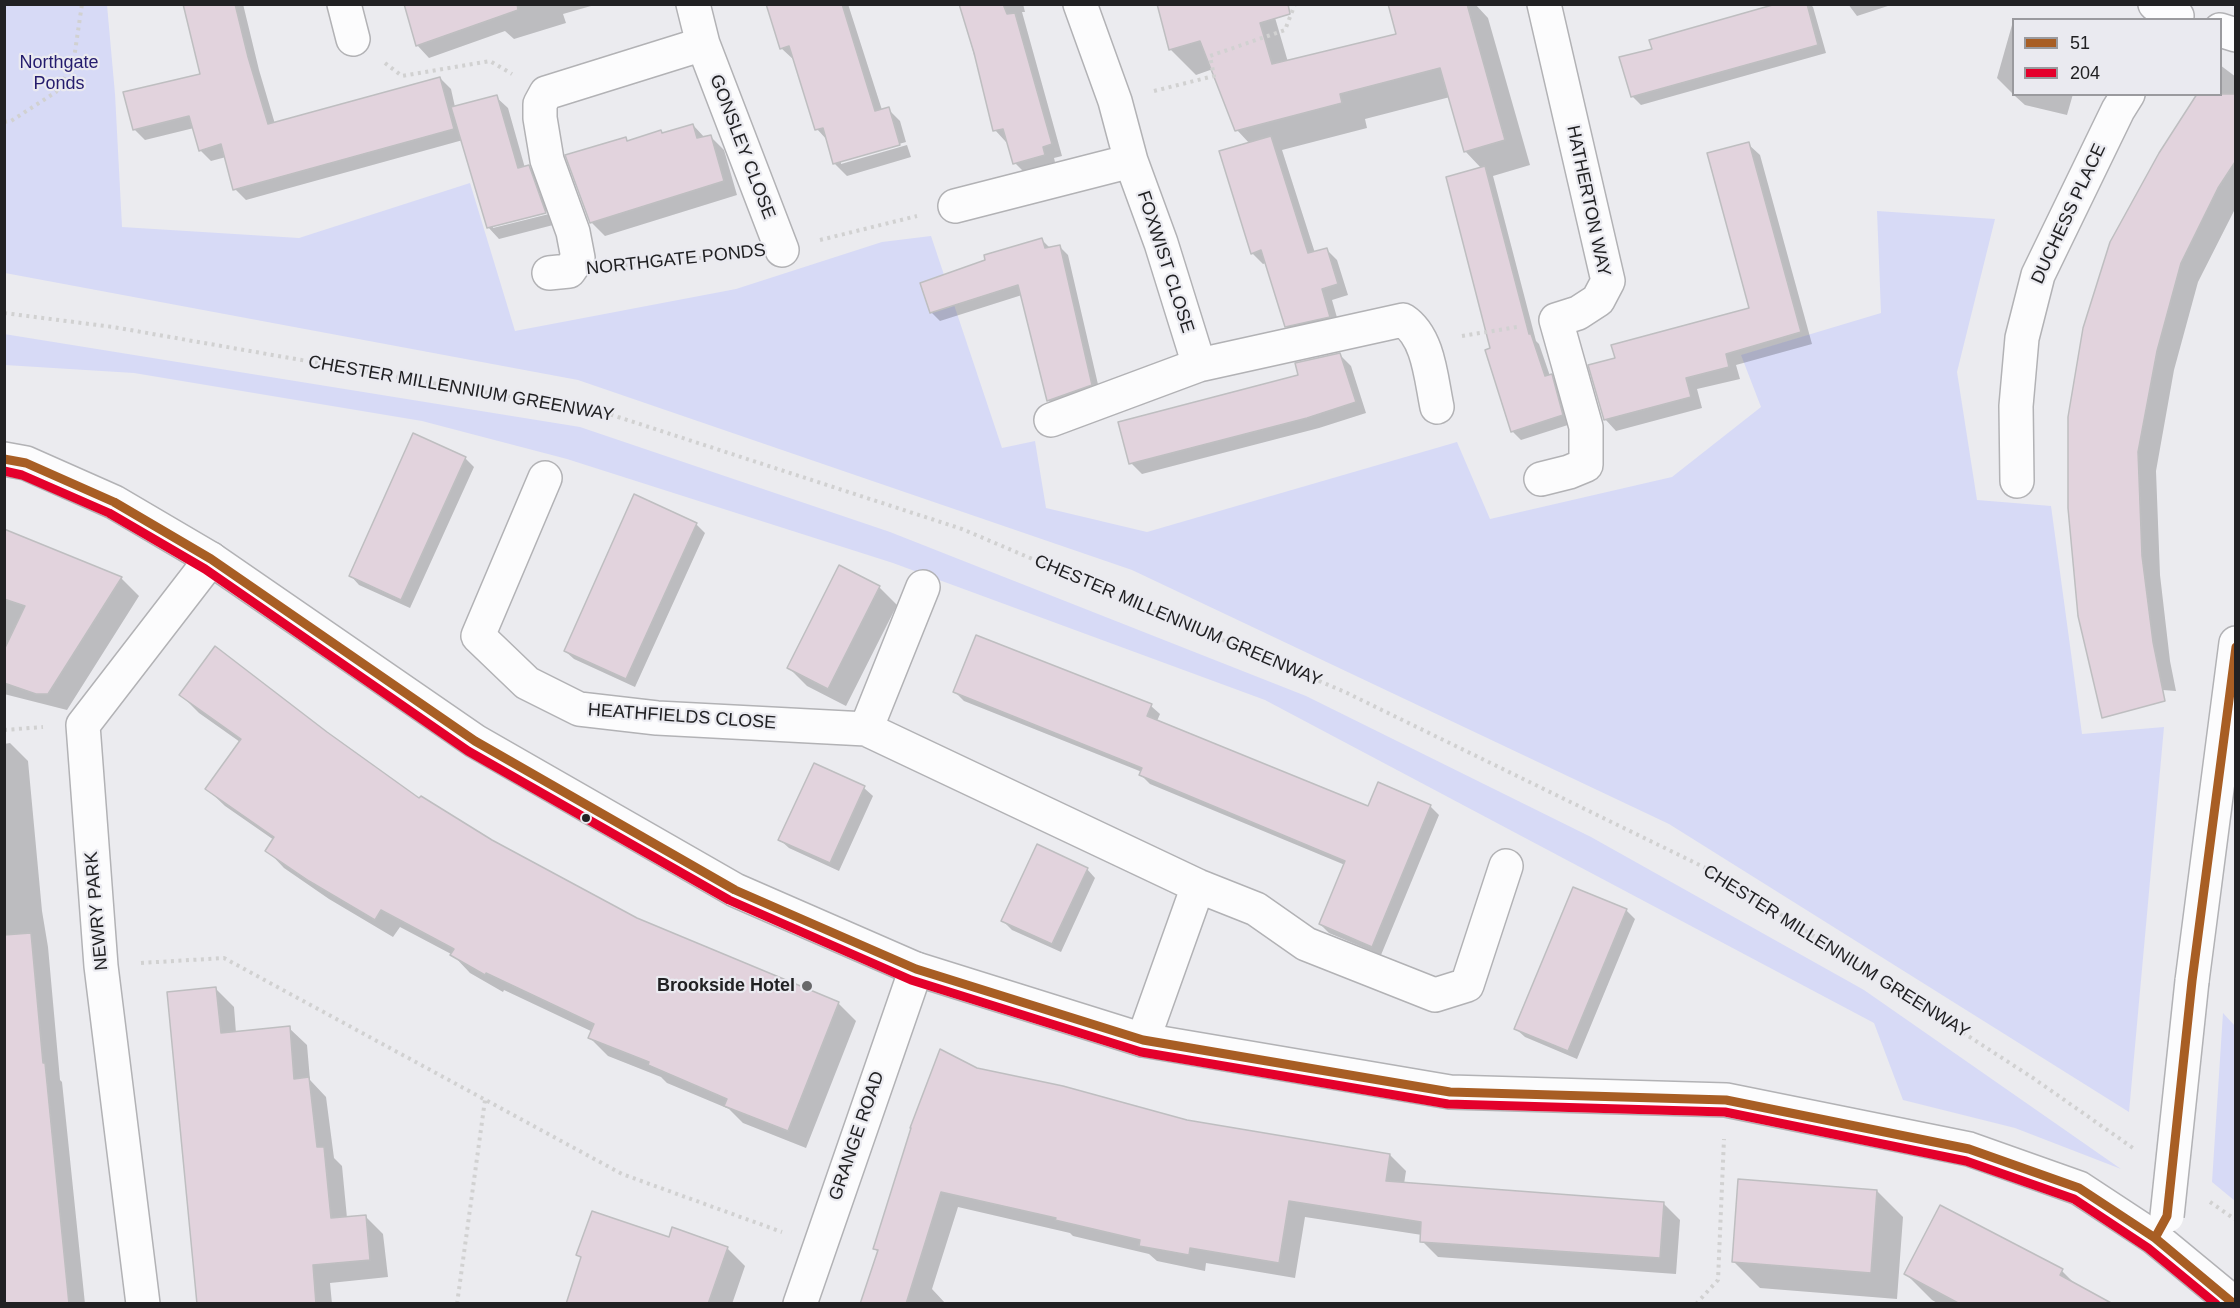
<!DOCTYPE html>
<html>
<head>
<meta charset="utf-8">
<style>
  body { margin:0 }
  #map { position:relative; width:2240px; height:1308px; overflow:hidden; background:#ebebef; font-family:Arial,sans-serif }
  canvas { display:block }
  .frame { position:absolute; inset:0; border:6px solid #212123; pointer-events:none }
  .legend { position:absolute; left:2012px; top:18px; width:210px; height:78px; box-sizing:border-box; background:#eaeaf0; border:2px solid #9a9a9e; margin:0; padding:8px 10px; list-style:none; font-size:18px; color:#212123 }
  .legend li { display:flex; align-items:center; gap:12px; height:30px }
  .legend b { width:30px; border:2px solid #9a9a9e }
</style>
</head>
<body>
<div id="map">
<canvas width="2240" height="1308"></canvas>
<div class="frame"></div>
<ul class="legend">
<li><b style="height:8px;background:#a85e24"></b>51</li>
<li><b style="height:8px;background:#e4002b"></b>204</li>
</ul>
</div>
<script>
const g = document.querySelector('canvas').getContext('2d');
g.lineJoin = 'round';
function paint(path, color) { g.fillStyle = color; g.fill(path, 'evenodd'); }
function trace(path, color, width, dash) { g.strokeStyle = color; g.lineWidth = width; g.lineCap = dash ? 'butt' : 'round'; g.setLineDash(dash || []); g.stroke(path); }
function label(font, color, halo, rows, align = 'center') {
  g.font = font + ' Arial,sans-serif'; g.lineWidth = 4.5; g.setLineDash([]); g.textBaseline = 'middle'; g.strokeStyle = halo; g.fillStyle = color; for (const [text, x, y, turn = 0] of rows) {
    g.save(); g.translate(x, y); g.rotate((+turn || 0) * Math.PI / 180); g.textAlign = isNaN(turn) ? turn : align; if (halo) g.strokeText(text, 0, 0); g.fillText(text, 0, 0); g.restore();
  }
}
const green = new Path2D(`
  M 4,5 L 107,5 L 115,94 L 122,227 L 299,238 L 470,183 L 515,331 L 736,289 L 882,242 L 931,236 L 1002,448 L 1035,441 L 1046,508 L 1147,532 L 1457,442 L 1490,519 L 1672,477 L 1761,407 L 1741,355 L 1881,313 L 1877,211 L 1995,219 L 1957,372 L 1977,500 L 2051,506 L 2082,734 L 2164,727 L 2129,1112 L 1669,824 L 1132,570 L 578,380 L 5,273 Z
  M 4,334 L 580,427 L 890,532 L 1306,696 L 1591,837 L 1864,990 L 2121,1169 L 2015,1128 L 1903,1100 L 1874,1023 L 1265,700 L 893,563 L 567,459 L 422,421 L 134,373 L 5,365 Z
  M 2223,1013 L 2235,1026 L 2235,1201 L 2212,1182 Z`);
const shadow = new Path2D(`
  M 184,4 L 243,4 L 259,70 L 275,124 L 440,78 L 451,89 L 455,107 L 496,97 L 508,108 L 525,168 L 529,167 L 540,178 L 552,210 L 493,225 L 493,228 L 553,213 L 557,224 L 499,239 L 488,227 L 463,140 L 246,200 L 235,189 L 226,157 L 211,161 L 200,150 L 194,128 L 145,140 L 134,129 L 202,75 Z
  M 406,4 L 598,4 L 563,14 L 566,23 L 514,39 L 505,31 L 429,58 L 417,45 Z
  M 767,4 L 848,4 L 882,110 L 888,109 L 900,121 L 906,142 L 841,160 L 841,164 L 907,145 L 911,157 L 847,176 L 834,163 L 828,141 L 817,129 L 794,60 L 781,48 Z
  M 960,4 L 1023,4 L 1025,12 L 1022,12 L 1062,156 L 1054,158 L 1056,166 L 1026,174 L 1015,163 L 1008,141 L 1006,142 L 995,130 L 977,58 L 974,55 Z
  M 1271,4 L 1288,62 L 1398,35 L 1424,4 L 1475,4 L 1488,18 L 1530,165 L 1493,176 L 1536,341 L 1539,344 L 1550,376 L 1560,385 L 1571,424 L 1521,440 L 1512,431 L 1492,349 L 1482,169 L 1465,151 L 1450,97 L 1365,119 L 1367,128 L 1282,150 L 1315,253 L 1326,249 L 1337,260 L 1348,295 L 1332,300 L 1340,328 L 1297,337 L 1286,326 L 1266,263 L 1263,264 L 1252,253 L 1250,144 L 1237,130 L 1213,69 L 1196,75 L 1170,49 Z
  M 1782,4 L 1810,4 L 1813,7 L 1826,53 L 1641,105 L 1632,96 L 1653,50 Z
  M 1848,4 L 1894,4 L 1857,16 Z
  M 2012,25 L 2014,25 L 2014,94 L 2073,94 L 2067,115 L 2025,105 L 2015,96 L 1997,78 Z
  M 2220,65 L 2236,77 L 2236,207 L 2198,282 L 2174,370 L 2156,471 L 2160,575 L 2170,661 L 2176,691 L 2110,686 L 2092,668 L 2199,94 L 2220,94 Z
  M 693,125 L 705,138 L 710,136 L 724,150 L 737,195 L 605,236 L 591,222 L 625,139 L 629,142 Z
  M 1748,144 L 1760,155 L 1812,344 L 1736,365 L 1740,379 L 1697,389 L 1702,408 L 1616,431 L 1605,419 L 1616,359 L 1750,310 Z
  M 1041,239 L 1050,248 L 1059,246 L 1068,255 L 1100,393 L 1057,409 L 1049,401 L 1022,295 L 940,321 L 931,312 Z
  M 1340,355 L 1351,366 L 1366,413 L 1319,428 L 1142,474 L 1131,463 Z
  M 465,458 L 474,467 L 410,608 L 359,585 L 351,576 Z
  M 696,524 L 705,533 L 635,687 L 574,659 L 565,651 Z
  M 4,530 L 121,578 L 139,596 L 67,710 L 4,694 Z
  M 840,567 L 879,587 L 897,605 L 846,706 L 807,686 L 789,668 Z
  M 955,692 L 1151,706 L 1160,714 L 1157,721 L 1369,808 L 1430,806 L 1439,815 L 1381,955 L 1329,933 L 1320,924 L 1345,865 L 1150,784 L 1141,775 L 1142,772 L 964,701 Z
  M 181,695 L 326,733 L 420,800 L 491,841 L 637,920 L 838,1003 L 856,1021 L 806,1148 L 743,1123 L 729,1109 L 667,1083 L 661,1077 L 608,1056 L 590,1038 L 593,1032 L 504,990 L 503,992 L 470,973 L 453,955 L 400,927 L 393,937 L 329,899 L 284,868 L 267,850 L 274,840 L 225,806 L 207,789 L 240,742 L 199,713 Z
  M 10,743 L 28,761 L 42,911 L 48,947 L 60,1080 L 62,1082 L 85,1304 L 4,1304 L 4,744 Z
  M 864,788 L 873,796 L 839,871 L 789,848 L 780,840 Z
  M 1087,869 L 1095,878 L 1061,952 L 1012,930 L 1003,921 Z
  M 1626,910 L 1635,919 L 1577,1059 L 1525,1037 L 1516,1029 Z
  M 216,989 L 234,1007 L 236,1033 L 289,1028 L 307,1045 L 310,1080 L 326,1097 L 334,1158 L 342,1166 L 347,1218 L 365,1216 L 383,1234 L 388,1277 L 330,1283 L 332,1304 L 199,1304 Z
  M 977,1069 L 1187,1122 L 1390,1155 L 1406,1171 L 1404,1184 L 1663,1203 L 1680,1220 L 1676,1274 L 1438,1257 L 1422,1241 L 1422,1235 L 1305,1217 L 1295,1278 L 1206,1263 L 1205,1271 L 1157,1261 L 1149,1254 L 1073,1236 L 1070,1233 L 958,1207 L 932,1289 L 946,1304 L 862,1304 L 878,1252 L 874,1248 Z
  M 1877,1191 L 1903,1217 L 1897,1299 L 1760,1288 L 1733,1261 Z
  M 1940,1207 L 2062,1271 L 2078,1287 L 2110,1304 L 1939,1304 L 1932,1300 L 1906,1274 Z
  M 669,1239 L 727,1248 L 745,1266 L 732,1304 L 567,1304 L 582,1259 L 578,1255 Z`);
const building = new Path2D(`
  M 183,4 L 235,4 L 248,57 L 268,124 L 440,77 L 454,129 L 233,190 L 221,144 L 199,151 L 189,116 L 133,130 L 123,92 L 200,74 Z
  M 404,4 L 517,4 L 518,10 L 416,46 Z
  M 766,4 L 842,4 L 875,111 L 889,107 L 900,145 L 833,164 L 823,128 L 815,130 L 789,46 L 780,49 Z
  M 959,4 L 1003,4 L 1007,14 L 1015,13 L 1052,144 L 1043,147 L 1045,155 L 1013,164 L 1003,129 L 993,131 L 974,53 Z
  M 1157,4 L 1288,4 L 1290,14 L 1260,23 L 1272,64 L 1396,34 L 1388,4 L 1467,4 L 1505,140 L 1464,152 L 1440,68 L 1340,94 L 1342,103 L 1235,131 L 1200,41 L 1169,50 Z
  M 1776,4 L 1807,4 L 1818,45 L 1631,97 L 1619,57 L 1652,49 L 1649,40 Z
  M 2197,94 L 2235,94 L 2235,162 L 2218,188 L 2181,263 L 2157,351 L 2138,452 L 2142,556 L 2153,642 L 2165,701 L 2102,718 L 2078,616 L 2068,508 L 2068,417 L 2083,328 L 2110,242 L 2159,153 Z
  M 497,95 L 518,168 L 529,165 L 546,213 L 487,228 L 451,107 Z
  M 693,124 L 697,138 L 711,135 L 724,181 L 590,223 L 565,155 L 626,137 L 627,141 L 661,130 L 662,133 Z
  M 1271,136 L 1308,253 L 1327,248 L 1338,284 L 1322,289 L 1330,317 L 1285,327 L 1261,250 L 1251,254 L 1219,151 Z
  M 1749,142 L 1801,332 L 1726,354 L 1729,367 L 1686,378 L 1691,397 L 1604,420 L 1588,365 L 1615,358 L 1611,345 L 1749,308 L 1707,153 Z
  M 1485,166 L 1529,334 L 1531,334 L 1545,376 L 1552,374 L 1563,415 L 1511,432 L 1485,350 L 1490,348 L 1446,177 Z
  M 1042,238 L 1045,248 L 1060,245 L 1092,385 L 1047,401 L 1018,285 L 930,313 L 920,283 L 985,260 L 984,255 Z
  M 1340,353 L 1356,402 L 1307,418 L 1129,464 L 1118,422 L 1298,375 L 1295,363 Z
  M 413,433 L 466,457 L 401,600 L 349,576 Z
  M 634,494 L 697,523 L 626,679 L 564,651 Z
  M 4,529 L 122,577 L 48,694 L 36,694 L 4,683 L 4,650 L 25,606 L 4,599 Z
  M 839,565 L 880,586 L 828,689 L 787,668 Z
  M 976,635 L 1152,704 L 1147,716 L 1368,806 L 1378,782 L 1431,805 L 1372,947 L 1319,924 L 1345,861 L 1139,775 L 1142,768 L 953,692 Z
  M 215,646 L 327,732 L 419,798 L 421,796 L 492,840 L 637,918 L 839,1002 L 788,1131 L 724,1106 L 727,1099 L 648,1065 L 649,1062 L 588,1038 L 594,1024 L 486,973 L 485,975 L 450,955 L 454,949 L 381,910 L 375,920 L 309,881 L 265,851 L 274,837 L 205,789 L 241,739 L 179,695 Z
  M 814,763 L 865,786 L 830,863 L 778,840 Z
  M 1037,844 L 1088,868 L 1052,944 L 1001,921 Z
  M 1573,887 L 1627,909 L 1568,1051 L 1514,1029 Z
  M 31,933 L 43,1063 L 45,1063 L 69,1304 L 4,1304 L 4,935 Z
  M 216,987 L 221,1033 L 290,1026 L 294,1079 L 309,1077 L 317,1147 L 324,1147 L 331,1218 L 366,1215 L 370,1260 L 313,1265 L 316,1304 L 197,1304 L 167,992 Z
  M 940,1049 L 977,1068 L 1063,1086 L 1187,1120 L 1390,1154 L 1386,1181 L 1664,1202 L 1660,1258 L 1420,1242 L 1421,1222 L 1289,1201 L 1279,1263 L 1190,1248 L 1189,1255 L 1139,1246 L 1140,1240 L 1055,1220 L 1056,1218 L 941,1192 L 906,1304 L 860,1304 L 878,1250 L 873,1249 L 911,1128 L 910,1128 Z
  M 1738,1179 L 1877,1190 L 1871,1273 L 1732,1262 Z
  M 1940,1205 L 2063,1269 L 2060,1275 L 2113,1304 L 1960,1304 L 1904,1274 Z
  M 592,1211 L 669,1237 L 672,1227 L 728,1247 L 708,1304 L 566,1304 L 581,1257 L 576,1255 Z`);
const path = new Path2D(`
  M 385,63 L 402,76 L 490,61 L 512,74
  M 1154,91 L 1214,76 L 1210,56 L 1285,30 L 1295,4
  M 4,122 L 11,121 L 56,92 L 73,65 L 82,4
  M 820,240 L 917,216
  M 617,266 L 741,254
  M 4,313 L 113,327 L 609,414 L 962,529 L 1345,692 L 1718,874 L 2033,1078 L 2133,1148
  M 1462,336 L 1517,327
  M 4,730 L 43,727
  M 141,963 L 224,958 L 622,1174 L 782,1232
  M 2210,1202 L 2236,1220
  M 457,1304 L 485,1100
  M 1696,1304 L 1718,1280 L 1724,1139`);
const minor = new Path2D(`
  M 344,4 L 353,39
  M 693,4 L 703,44 L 782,250
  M 1080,4 L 1115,101 L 1131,161 L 1161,243 L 1199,365
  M 2155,4 L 2177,16
  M 2220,30 L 2236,35
  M 955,206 L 1131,161
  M 549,273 L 569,271 L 578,258 L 573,232 L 547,160 L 540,118 L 540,104 L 546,93 L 703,44
  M 1051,420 L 1199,365 L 1403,320 C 1429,337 1431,379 1437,407
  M 545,478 L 478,636 L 527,683 L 579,709 L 657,718 L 866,729 L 1198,886 L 1256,909 L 1306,944 L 1435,995 L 1467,985 L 1506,866
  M 1541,479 L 1569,472 L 1586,465 L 1586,427 L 1556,320 L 1578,313 L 1598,300 L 1608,281 L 1544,4
  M 2017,481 L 2016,406 L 2022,338 L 2038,275 L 2118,110 L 2128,94
  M 866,729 L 923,587
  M 1143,1040 L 1198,886
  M 143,1304 L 101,966 L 83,725 L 211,559
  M 800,1304 L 916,969`);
const tertiary = new Path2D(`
  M 4,459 L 26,463 L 114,502 L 211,559 L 475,741 L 735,890 L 916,969 L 1143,1040 L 1450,1092 L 1726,1100 L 1969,1149 L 2079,1188 L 2155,1238 L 2235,1304
  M 2192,981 L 2236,643`);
const tertiaryBridge = new Path2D(`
  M 2167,1216 L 2192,981`);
const bus1 = new Path2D(`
  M 4,459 L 26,463 L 114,502 L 211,559 L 475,741 L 735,890 L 916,969 L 1143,1040 L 1450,1092 L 1726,1100 L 1969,1149 L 2079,1188 L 2155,1238 L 2234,1304
  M 2155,1238 L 2167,1216 L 2192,981 L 2236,647`);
const bus2 = new Path2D(`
  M 4,471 L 22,475 L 109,513 L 205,569 L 468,751 L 729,900 L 911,980 L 1141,1052 L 1448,1104 L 1725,1112 L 1966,1161 L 2074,1199 L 2148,1248 L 2216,1304`);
const markers = [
  [586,818,5,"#212123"],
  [807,986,6,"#68686a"]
];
const parkNames = [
  ["Northgate",59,63],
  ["Ponds",59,84]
];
const streetNames = [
  ["GONSLEY CLOSE",742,147,69],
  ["HATHERTON WAY",1588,201,78],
  ["DUCHESS PLACE",2069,214,-65],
  ["NORTHGATE PONDS",676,260,-6],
  ["FOXWIST CLOSE",1165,262,72],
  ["CHESTER MILLENNIUM GREENWAY",461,389,10],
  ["CHESTER MILLENNIUM GREENWAY",1178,621,23],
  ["HEATHFIELDS CLOSE",682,717,4],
  ["NEWRY PARK",97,911,-95],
  ["CHESTER MILLENNIUM GREENWAY",1836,952,32],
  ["GRANGE ROAD",857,1136,-71]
];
const poiNames = [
  ["Brookside Hotel",795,986]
];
paint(green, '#d7daf6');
paint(shadow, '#0003');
paint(building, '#e2d3dd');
trace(building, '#bebec0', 1.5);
trace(minor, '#b2b2b5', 36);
trace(tertiary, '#b2b2b5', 36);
trace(path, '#d1d1d1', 4, [3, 4.5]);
trace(minor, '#fcfcfd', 33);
trace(tertiary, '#fcfcfd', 33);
trace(tertiaryBridge, '#b2b2b5', 36, []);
trace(tertiaryBridge, '#fcfcfd', 33);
trace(bus1, '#a85e24', 9);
trace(bus2, '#e4002b', 9);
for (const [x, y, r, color] of markers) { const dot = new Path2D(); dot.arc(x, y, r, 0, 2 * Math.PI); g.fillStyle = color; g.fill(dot); trace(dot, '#eaeaf0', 2); }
label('18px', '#251c6d', '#eaeaf0', parkNames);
label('18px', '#212123', '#eaeaf0', streetNames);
label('bold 18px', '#212123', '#eaeaf0', poiNames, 'right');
</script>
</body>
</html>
